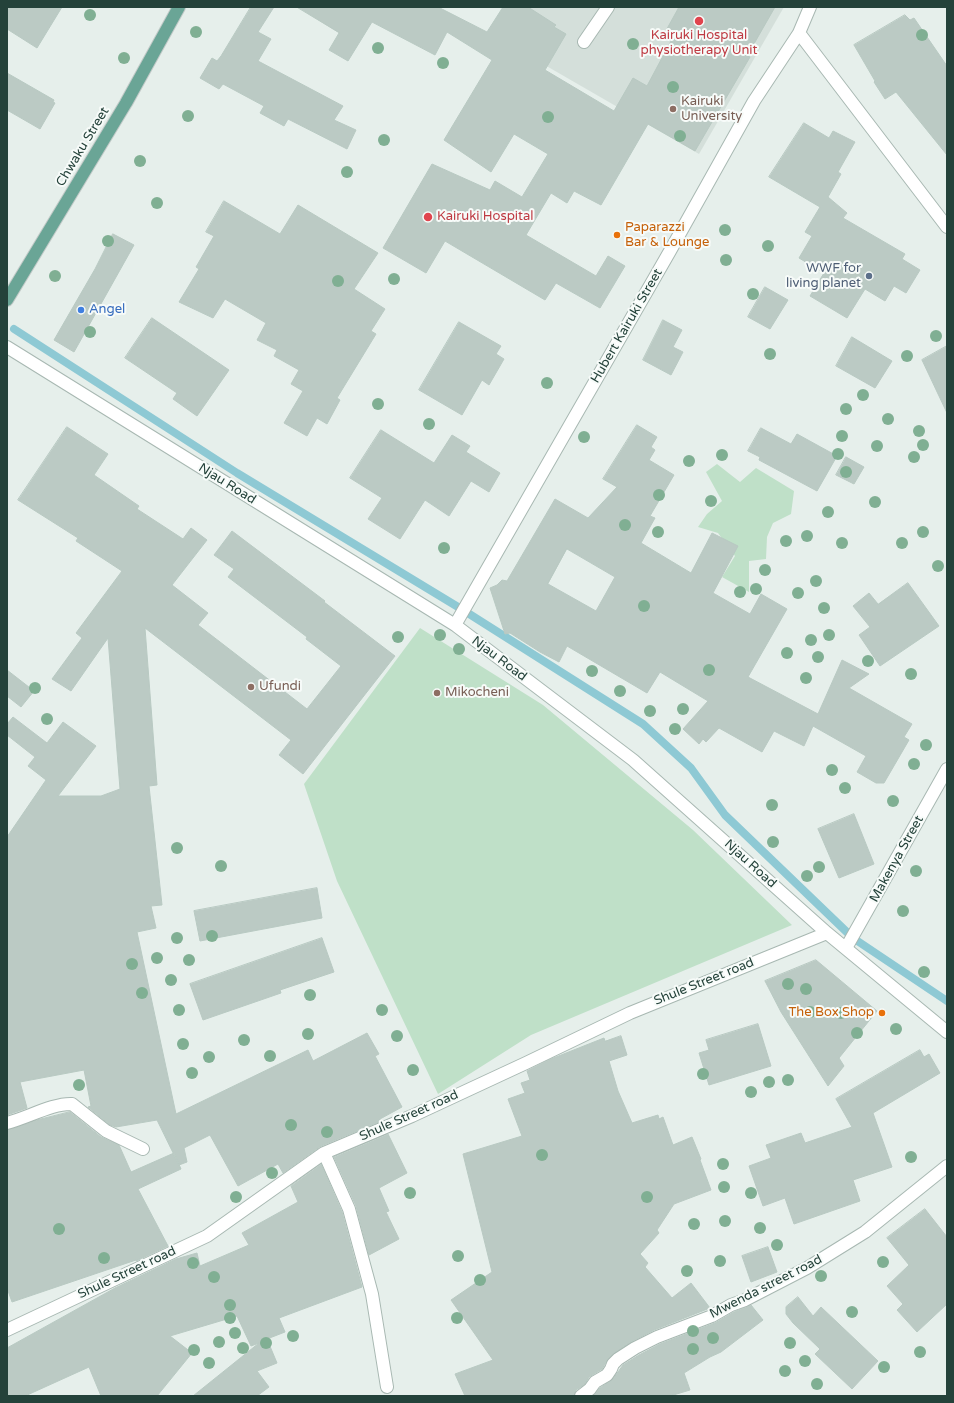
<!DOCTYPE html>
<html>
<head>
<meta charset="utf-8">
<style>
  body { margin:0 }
  #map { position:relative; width:954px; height:1403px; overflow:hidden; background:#e6efeb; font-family:"Varela Round",sans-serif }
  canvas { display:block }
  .frame { position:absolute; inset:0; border:8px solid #24423a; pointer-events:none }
</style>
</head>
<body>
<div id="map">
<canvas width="954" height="1403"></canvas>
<div class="frame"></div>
</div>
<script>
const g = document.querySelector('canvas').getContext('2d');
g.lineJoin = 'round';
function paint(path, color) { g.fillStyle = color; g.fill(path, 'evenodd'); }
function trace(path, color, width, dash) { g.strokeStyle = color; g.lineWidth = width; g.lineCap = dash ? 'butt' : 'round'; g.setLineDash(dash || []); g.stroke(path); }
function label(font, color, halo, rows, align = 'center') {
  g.font = font + ' "Varela Round",sans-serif'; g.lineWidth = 4; g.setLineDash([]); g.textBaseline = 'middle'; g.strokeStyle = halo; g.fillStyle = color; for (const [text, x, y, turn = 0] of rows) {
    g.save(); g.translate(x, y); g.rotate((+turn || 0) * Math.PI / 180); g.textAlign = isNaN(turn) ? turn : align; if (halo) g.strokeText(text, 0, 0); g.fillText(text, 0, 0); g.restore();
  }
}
const built = new Path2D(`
  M 514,7 L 784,7 L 699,154 L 543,64 Z`);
const green = new Path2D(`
  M 717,464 L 740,482 L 756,468 L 794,491 L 791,514 L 773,523 L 767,537 L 766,559 L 749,561 L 749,592 L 722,577 L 735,556 L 718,533 L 698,527 L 707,514 L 722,501 L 706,472 Z
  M 420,628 L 543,705 L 693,830 L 792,925 L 531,1035 L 438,1094 L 337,881 L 304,784 Z`);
const stream = new Path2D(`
  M 14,329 L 237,473 L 463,610 L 643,724 L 691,768 L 725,815 L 853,938 L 947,1001`);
const building = new Path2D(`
  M 7,7 L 62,7 L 37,48 L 7,29 Z
  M 251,7 L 274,7 L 258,32 L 271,39 L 258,61 L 343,106 L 334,120 L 356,130 L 347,149 L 288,119 L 284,126 L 260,113 L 264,106 L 223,84 L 219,89 L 200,78 L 212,58 L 217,61 L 221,56 Z
  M 297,7 L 438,7 L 487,32 L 503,7 L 528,7 L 556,25 L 554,27 L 566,34 L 545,70 L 614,111 L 633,78 L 647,86 L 671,41 L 663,36 L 679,7 L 775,7 L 747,56 L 750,57 L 695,151 L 648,124 L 601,205 L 574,191 L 567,203 L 551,193 L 526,235 L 596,276 L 608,256 L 625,266 L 600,308 L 556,283 L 545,300 L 445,241 L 426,273 L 383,248 L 432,164 L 490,190 L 495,181 L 522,197 L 548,154 L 514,134 L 491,172 L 444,140 L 492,60 L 447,32 L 435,55 L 372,22 L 348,61 L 329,50 L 339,33 Z
  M 905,15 L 910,20 L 914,18 L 947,66 L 947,155 L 896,92 L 885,99 L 874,82 L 875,81 L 854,45 Z
  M 7,73 L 54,100 L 53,102 L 55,103 L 40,129 L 7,110 Z
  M 804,123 L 829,138 L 833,131 L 855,142 L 838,172 L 841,174 L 828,197 L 847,213 L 843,218 L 905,254 L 902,259 L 920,270 L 906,293 L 894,286 L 885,301 L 865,289 L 847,318 L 810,296 L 824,273 L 799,258 L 812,236 L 805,232 L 820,207 L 769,177 Z
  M 224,201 L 280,234 L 298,205 L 378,253 L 354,289 L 385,309 L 371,331 L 376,334 L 337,398 L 340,400 L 327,424 L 317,418 L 307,436 L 284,423 L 303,391 L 291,384 L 299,370 L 274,356 L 277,350 L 257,340 L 266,323 L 225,299 L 213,318 L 179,302 L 199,269 L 196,267 L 214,236 L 206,232 Z
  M 113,234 L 134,245 L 74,352 L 54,340 L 95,269 Z
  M 765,287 L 788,300 L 770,329 L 748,317 Z
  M 152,318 L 229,370 L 197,416 L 173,399 L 177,393 L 125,358 Z
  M 663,320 L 682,330 L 673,347 L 683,352 L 671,375 L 643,360 Z
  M 459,322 L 501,346 L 496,354 L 504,359 L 489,385 L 482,380 L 462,415 L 419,390 Z
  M 852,337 L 892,361 L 875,388 L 836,366 Z
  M 947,346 L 947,413 L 922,360 Z
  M 637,425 L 657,437 L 651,447 L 655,450 L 649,460 L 674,475 L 650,516 L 655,518 L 641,543 L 691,573 L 712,533 L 738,546 L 713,593 L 750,614 L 761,594 L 787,609 L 748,677 L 818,714 L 842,660 L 869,674 L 849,688 L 912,724 L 904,737 L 909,740 L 884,783 L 876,783 L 857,772 L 866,756 L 813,726 L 804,746 L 774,731 L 762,752 L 719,728 L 706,742 L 703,739 L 699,744 L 683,729 L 708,701 L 660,672 L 647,693 L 567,646 L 559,662 L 540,652 L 510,633 L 505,634 L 490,588 L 497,585 L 502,580 L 507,581 L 555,499 L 588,518 L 617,487 L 603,479 ZM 567,549 L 615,577 L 596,611 L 548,584 Z
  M 67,427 L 108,454 L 94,475 L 139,506 L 137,509 L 183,539 L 191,528 L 207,540 L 172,585 L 208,613 L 198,625 L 307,709 L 341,666 L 306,639 L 307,637 L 228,577 L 234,569 L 214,555 L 232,531 L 325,601 L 324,602 L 395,656 L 303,774 L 279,755 L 291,740 L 145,628 L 157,785 L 149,786 L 162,905 L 151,906 L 156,928 L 137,932 L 176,1114 L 308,1050 L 313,1061 L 367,1033 L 379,1054 L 375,1056 L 402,1107 L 380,1119 L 381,1121 L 321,1146 L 283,1173 L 278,1164 L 238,1186 L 210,1135 L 184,1148 L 187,1162 L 179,1165 L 157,1120 L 116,1127 L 110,1125 L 88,1107 L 91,1106 L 84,1070 L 20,1082 L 27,1108 L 7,1115 L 7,837 L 46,780 L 28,766 L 35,757 L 7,735 L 7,724 L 13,717 L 47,743 L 63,722 L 96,746 L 58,796 L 101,796 L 120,789 L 108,638 L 71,691 L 52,679 L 82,638 L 76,633 L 122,571 L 76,541 L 78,538 L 18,500 Z
  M 761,428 L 791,444 L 797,434 L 837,456 L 817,491 L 759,460 L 760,457 L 748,451 Z
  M 381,430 L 434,463 L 452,435 L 470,446 L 466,452 L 500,473 L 489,492 L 471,481 L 449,516 L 425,500 L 400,539 L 368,519 L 382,498 L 350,478 Z
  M 846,457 L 864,467 L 854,484 L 836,475 Z
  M 908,583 L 939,626 L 880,666 L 859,635 L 870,627 L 853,606 L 869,593 L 878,604 Z
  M 7,670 L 34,691 L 21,707 L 7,696 Z
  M 854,814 L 874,864 L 839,878 L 818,829 Z
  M 317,888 L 322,918 L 200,941 L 194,911 Z
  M 322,938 L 334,972 L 280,990 L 281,993 L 203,1020 L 190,984 Z
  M 816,960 L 877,1011 L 839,1058 L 844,1066 L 828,1086 L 781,1012 L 765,981 Z
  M 758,1024 L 771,1066 L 709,1085 L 699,1053 L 709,1050 L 706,1040 Z
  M 621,1036 L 627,1055 L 609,1061 L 618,1091 L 632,1123 L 658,1115 L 659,1119 L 663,1117 L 673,1145 L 692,1137 L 701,1159 L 700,1160 L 711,1190 L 674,1204 L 657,1230 L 659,1233 L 640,1254 L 648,1263 L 645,1267 L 672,1298 L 691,1283 L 710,1308 L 654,1330 L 631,1342 L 613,1354 L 608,1359 L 602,1369 L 589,1377 L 585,1384 L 576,1390 L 574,1396 L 465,1396 L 455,1374 L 493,1360 L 451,1300 L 492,1272 L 463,1154 L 522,1136 L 508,1099 L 525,1093 L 521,1083 L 530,1080 L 527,1071 L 551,1059 L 604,1038 L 605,1041 Z
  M 920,1050 L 924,1057 L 929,1054 L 940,1073 L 873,1113 L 892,1167 L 853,1180 L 860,1201 L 794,1224 L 785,1198 L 763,1206 L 749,1166 L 771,1158 L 766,1145 L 801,1133 L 805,1143 L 852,1127 L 836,1099 Z
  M 70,1112 L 101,1137 L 119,1145 L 131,1172 L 174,1153 L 181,1169 L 138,1189 L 168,1246 L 136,1261 L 136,1260 L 12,1302 L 7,1288 L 7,1130 L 37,1120 Z
  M 388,1134 L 407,1173 L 379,1188 L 389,1211 L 386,1212 L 399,1239 L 369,1255 L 356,1206 L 334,1157 Z
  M 321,1164 L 342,1212 L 362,1287 L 279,1318 L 285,1332 L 267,1339 L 277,1363 L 257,1371 L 269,1387 L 257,1396 L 193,1396 L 259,1343 L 251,1346 L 237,1316 L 170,1336 L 192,1353 L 157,1396 L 101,1396 L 89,1367 L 25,1396 L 7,1396 L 7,1348 L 115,1288 L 176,1259 L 197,1253 L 200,1266 L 249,1245 L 242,1233 L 298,1202 L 291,1186 Z
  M 925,1209 L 947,1237 L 947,1304 L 917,1332 L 897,1310 L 903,1304 L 887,1286 L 909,1265 L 887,1238 Z
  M 768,1247 L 777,1272 L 751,1282 L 742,1256 Z
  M 798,1297 L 813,1316 L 821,1307 L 878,1361 L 852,1389 L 815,1354 L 820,1349 L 793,1323 L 786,1314 L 786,1307 Z
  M 751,1305 L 763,1320 L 721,1352 L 710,1357 L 684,1373 L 690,1390 L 670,1396 L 593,1396 L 600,1388 L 613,1379 L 623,1365 L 639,1355 L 660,1344 L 715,1323 L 734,1312 Z`);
const minor = new Path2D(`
  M 799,33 L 947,227
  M 584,42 L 608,7
  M 7,347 L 455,625 L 633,760 L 827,933 L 947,1032
  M 455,625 L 670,251 L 754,101 L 799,33 L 810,7
  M 846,948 L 947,769
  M 7,1123 C 27,1118 53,1103 72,1104 L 106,1131 L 143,1149
  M 324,1153 L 349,1209 L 372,1294 L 387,1387
  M 7,1330 L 207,1236 L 324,1153 L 412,1116 L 526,1063 L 630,1013 L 827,933
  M 581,1396 L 590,1389 L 595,1382 L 607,1375 L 611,1369 L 613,1364 L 618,1359 L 635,1348 L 657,1337 L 712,1316 L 731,1305 L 745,1300 L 807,1268 L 865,1232 L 947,1166`);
const major = new Path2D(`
  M 7,300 L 126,103 L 179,7`);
const trees = [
  [90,15],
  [196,32],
  [922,35],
  [633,44],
  [378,48],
  [124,58],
  [443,63],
  [673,87],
  [188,116],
  [548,117],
  [680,136],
  [384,140],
  [140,161],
  [347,172],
  [157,203],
  [725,230],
  [108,241],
  [768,246],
  [726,260],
  [55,276],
  [394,279],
  [338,281],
  [753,294],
  [90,332],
  [936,336],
  [770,354],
  [907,356],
  [547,383],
  [863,395],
  [378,404],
  [846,409],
  [888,419],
  [429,424],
  [919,431],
  [842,436],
  [584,437],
  [923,445],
  [877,446],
  [838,454],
  [722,455],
  [914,457],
  [689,461],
  [846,472],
  [659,495],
  [711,501],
  [875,502],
  [828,512],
  [625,525],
  [658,532],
  [923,532],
  [807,536],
  [786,541],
  [842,543],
  [902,543],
  [444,548],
  [938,566],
  [765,570],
  [816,581],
  [756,589],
  [740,592],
  [798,593],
  [644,606],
  [824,608],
  [440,635],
  [829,635],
  [398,637],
  [811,640],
  [459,649],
  [787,653],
  [818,657],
  [868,661],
  [709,670],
  [592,671],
  [911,674],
  [806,678],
  [35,688],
  [620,691],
  [683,709],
  [650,711],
  [47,719],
  [675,729],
  [926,745],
  [914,764],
  [832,770],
  [845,788],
  [893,801],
  [772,805],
  [773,842],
  [177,848],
  [221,866],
  [819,867],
  [916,871],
  [807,876],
  [903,911],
  [212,936],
  [177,938],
  [157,958],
  [189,960],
  [132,964],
  [924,972],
  [171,980],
  [788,984],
  [806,989],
  [142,993],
  [310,995],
  [179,1010],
  [382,1010],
  [810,1012],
  [841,1013],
  [896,1029],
  [857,1033],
  [308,1034],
  [397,1036],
  [244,1040],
  [183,1044],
  [270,1056],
  [209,1057],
  [413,1070],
  [192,1073],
  [703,1074],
  [788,1080],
  [769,1082],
  [79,1085],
  [751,1092],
  [291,1125],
  [327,1132],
  [542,1155],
  [911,1157],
  [723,1164],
  [272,1173],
  [724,1187],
  [410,1193],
  [751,1193],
  [236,1197],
  [647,1197],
  [725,1221],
  [694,1224],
  [760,1228],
  [59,1229],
  [777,1245],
  [458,1256],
  [104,1258],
  [720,1261],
  [883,1262],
  [193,1263],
  [687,1271],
  [821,1276],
  [214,1277],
  [480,1280],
  [230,1305],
  [852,1312],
  [230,1318],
  [457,1318],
  [693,1331],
  [235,1333],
  [293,1336],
  [713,1338],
  [219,1342],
  [266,1343],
  [790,1343],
  [243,1348],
  [693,1349],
  [194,1350],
  [920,1352],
  [805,1361],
  [209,1363],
  [884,1367],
  [785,1371],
  [817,1384]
];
const markers = [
  [699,21,5,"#e0444e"],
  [673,109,4,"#8d6e63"],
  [428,217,5,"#e0444e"],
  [617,235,4,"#e8710a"],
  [869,276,4,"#5c6f8a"],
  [81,310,4,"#3f7fe0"],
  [251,687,4,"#8d6e63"],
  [437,693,4,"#8d6e63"],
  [882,1013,4,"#e8710a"]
];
const healthNames = [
  ["Kairuki Hospital",699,36],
  ["physiotherapy Unit",699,51],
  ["Kairuki Hospital",437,217,"left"]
];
const educationNames = [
  ["Kairuki",681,102],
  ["University",681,117],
  ["Ufundi",259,687],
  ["Mikocheni",445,693]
];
const streetNames = [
  ["Chwaku Street",83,147,-59],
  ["Hubert Kairuki Street",627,326,-60],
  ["Njau Road",227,484,32],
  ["Njau Road",499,659,37],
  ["Makenya Street",897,859,-61],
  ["Njau Road",750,864,42],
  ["Shule Street road",704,982,-22],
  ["Shule Street road",409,1116,-24],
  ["Shule Street road",127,1273,-25],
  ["Mwenda street road",766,1287,-27]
];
const foodNames = [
  ["Paparazzi",625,228],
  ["Bar & Lounge",625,243],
  ["The Box Shop",874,1013,"right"]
];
const serviceNames = [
  ["WWF for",861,269],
  ["living planet",861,284]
];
const shopNames = [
  ["Angel",89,310]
];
paint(built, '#d4dfda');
paint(green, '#bfe0c8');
trace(stream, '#8ec9d4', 8);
paint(building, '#bbcac4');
trace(building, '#b8c9c2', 1);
trace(minor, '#a8b8b2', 14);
trace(major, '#c2cac8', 14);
trace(minor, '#fff', 12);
trace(major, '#6aa596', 12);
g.fillStyle = '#80af93';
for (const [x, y] of trees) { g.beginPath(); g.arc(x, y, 6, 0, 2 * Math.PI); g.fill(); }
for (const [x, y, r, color] of markers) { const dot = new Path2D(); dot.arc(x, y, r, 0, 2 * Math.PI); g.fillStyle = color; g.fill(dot); trace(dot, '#f7fbf9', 1.5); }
label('13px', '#be3a42', '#f7fbf9', healthNames);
label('13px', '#785e54', '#f7fbf9', educationNames, 'left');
label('13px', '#24423a', '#f7fbf9', streetNames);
label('13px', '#c56008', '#f7fbf9', foodNames, 'left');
label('13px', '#4e5e75', '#f7fbf9', serviceNames, 'right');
label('13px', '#366cbe', '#f7fbf9', shopNames, 'left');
</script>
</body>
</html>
